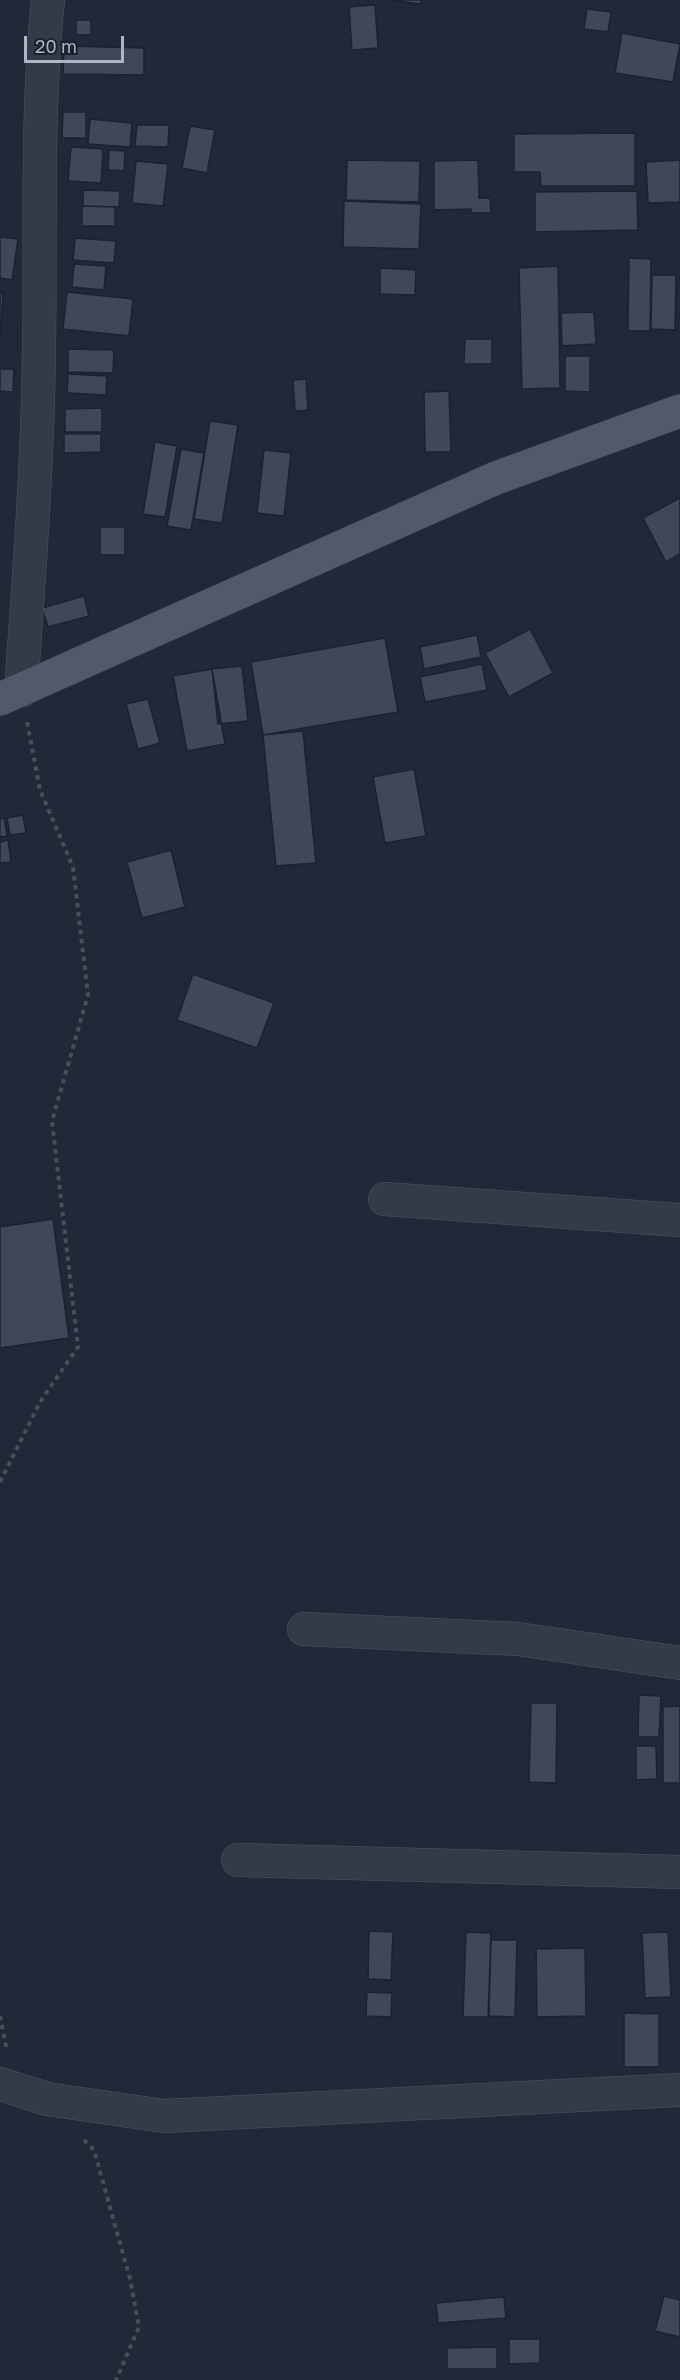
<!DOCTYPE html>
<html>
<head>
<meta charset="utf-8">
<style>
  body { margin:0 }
  #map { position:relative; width:680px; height:2380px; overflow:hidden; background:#212837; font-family:"Golos Text",sans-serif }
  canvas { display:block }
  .scale { position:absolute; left:24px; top:36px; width:100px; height:27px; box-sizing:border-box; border:3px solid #afb5c5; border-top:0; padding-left:8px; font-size:18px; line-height:21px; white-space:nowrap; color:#afb5c5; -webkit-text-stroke:4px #1a202c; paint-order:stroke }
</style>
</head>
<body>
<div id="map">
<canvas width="680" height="2380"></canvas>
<div class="scale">20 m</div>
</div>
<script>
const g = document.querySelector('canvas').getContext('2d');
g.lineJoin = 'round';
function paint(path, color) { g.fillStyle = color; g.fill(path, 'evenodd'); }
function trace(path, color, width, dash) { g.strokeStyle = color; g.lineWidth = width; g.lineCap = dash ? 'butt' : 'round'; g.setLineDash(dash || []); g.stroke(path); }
const building = new Path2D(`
  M 387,0 L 421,0 L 421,4 Z
  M 375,5 L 378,48 L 352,50 L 349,7 Z
  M 587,9 L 611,12 L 608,32 L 584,29 Z
  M 76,20 L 91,20 L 91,35 L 76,35 Z
  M 622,33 L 680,44 L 673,82 L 615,73 Z
  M 64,46 L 144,48 L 144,75 L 63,74 Z
  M 63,112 L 86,112 L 86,138 L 62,138 Z
  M 90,119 L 132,123 L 130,147 L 88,144 Z
  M 137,125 L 169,125 L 168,147 L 135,146 Z
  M 190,126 L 215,130 L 207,173 L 182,168 Z
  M 635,133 L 635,186 L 541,186 L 540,172 L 514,172 L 514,134 Z
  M 71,147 L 103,149 L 101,183 L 68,181 Z
  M 109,150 L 125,151 L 124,171 L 108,170 Z
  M 347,160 L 420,161 L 419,202 L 346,200 Z
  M 478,160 L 479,198 L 490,198 L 491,213 L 471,213 L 471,209 L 434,210 L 434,161 Z
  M 680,160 L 680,202 L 648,203 L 646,162 Z
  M 136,161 L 168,164 L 163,206 L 132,203 Z
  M 83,190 L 120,191 L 119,207 L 83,206 Z
  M 637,191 L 638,230 L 535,232 L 535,192 Z
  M 344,201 L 421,204 L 419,249 L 343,247 Z
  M 82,206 L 115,207 L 115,226 L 82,226 Z
  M 0,237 L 18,239 L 12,280 L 0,278 Z
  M 75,238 L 116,241 L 114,263 L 73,260 Z
  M 629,258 L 651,259 L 650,331 L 628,331 Z
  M 74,264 L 106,266 L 104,290 L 72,287 Z
  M 558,266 L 560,388 L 522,389 L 519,268 Z
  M 380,268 L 416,270 L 415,295 L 380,294 Z
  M 652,275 L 676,275 L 675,330 L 651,329 Z
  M 67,292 L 133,299 L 129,336 L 63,329 Z
  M 0,293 L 3,293 L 1,332 L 0,332 Z
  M 594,312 L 596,344 L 562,346 L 561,313 Z
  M 465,339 L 492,339 L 492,364 L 464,364 Z
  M 68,349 L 114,350 L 113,373 L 68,372 Z
  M 565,356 L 590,356 L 590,392 L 565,391 Z
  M 0,369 L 14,369 L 13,392 L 0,391 Z
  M 68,374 L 107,376 L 106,395 L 67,393 Z
  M 306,379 L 308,410 L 295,411 L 293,380 Z
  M 449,391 L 451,452 L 425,452 L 424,392 Z
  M 102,408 L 102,432 L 65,432 L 65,409 Z
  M 210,421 L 238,425 L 222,523 L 194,519 Z
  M 64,434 L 101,434 L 101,452 L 64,453 Z
  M 155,442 L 177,446 L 165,517 L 143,514 Z
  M 181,449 L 204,453 L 191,530 L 167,526 Z
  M 264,450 L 291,453 L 284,516 L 257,513 Z
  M 680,498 L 680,554 L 666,562 L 643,518 Z
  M 100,527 L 125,527 L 125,555 L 100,555 Z
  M 84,596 L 89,616 L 48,627 L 42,608 Z
  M 530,629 L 553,673 L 509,697 L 485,653 Z
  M 477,635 L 481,657 L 424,669 L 420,647 Z
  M 385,638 L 398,712 L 263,735 L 251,662 Z
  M 482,664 L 487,690 L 425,702 L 420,677 Z
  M 242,666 L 248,721 L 218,724 L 212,669 Z
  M 212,669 L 225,744 L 187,751 L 173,676 Z
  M 148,699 L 160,743 L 138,749 L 126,704 Z
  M 303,731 L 316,863 L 276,866 L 263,735 Z
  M 414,769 L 426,836 L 385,843 L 373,777 Z
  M 23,815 L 26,833 L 10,835 L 7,818 Z
  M 4,818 L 7,836 L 0,837 L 0,819 Z
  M 8,840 L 11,862 L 0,863 L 0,842 Z
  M 171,850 L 185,907 L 142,918 L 127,862 Z
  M 193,974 L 274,1003 L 257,1048 L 177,1020 Z
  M 53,1219 L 69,1338 L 0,1348 L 0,1227 Z
  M 639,1695 L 661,1696 L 659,1737 L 638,1737 Z
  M 531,1703 L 557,1703 L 556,1783 L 529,1782 Z
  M 680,1706 L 680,1783 L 663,1783 L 663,1707 Z
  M 636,1746 L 656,1746 L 657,1779 L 636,1780 Z
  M 369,1931 L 393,1932 L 391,1980 L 368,1979 Z
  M 466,1932 L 491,1933 L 488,2017 L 463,2017 Z
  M 668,1932 L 671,1997 L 645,1998 L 642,1933 Z
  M 491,1940 L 517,1940 L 515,2017 L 489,2016 Z
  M 585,1948 L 586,2016 L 537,2017 L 536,1949 Z
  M 367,1992 L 392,1993 L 391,2017 L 366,2016 Z
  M 624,2013 L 659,2014 L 659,2067 L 624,2067 Z
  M 664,2296 L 680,2300 L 680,2337 L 655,2331 Z
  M 504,2297 L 506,2318 L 438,2323 L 436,2303 Z
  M 509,2339 L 540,2339 L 540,2363 L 509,2364 Z
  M 497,2347 L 497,2369 L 447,2369 L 447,2348 Z`);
const path = new Path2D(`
  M 0,1482 L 40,1402 L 78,1347 L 52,1121 L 88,995 L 73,867 L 40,790 L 27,722
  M 0,2016 L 7,2051
  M 84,2140 L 94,2150 L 130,2279 L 139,2327 L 116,2380`);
const minor = new Path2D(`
  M 21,691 C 29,576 38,461 39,346 C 41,231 36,115 48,0
  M 385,1199 L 680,1220
  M 304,1629 L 518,1639 L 680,1663
  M 238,1860 L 680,1872
  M 0,2084 L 47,2099 L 164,2116 L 680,2090`);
const major = new Path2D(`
  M 0,699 L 496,478 L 680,411`);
paint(building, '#3f485a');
trace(building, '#1c222f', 1.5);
trace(minor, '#4f5563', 34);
trace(major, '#3e4452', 34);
trace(path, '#425358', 4, [4.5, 4.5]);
trace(minor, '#343b48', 33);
trace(major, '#525968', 33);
</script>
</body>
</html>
